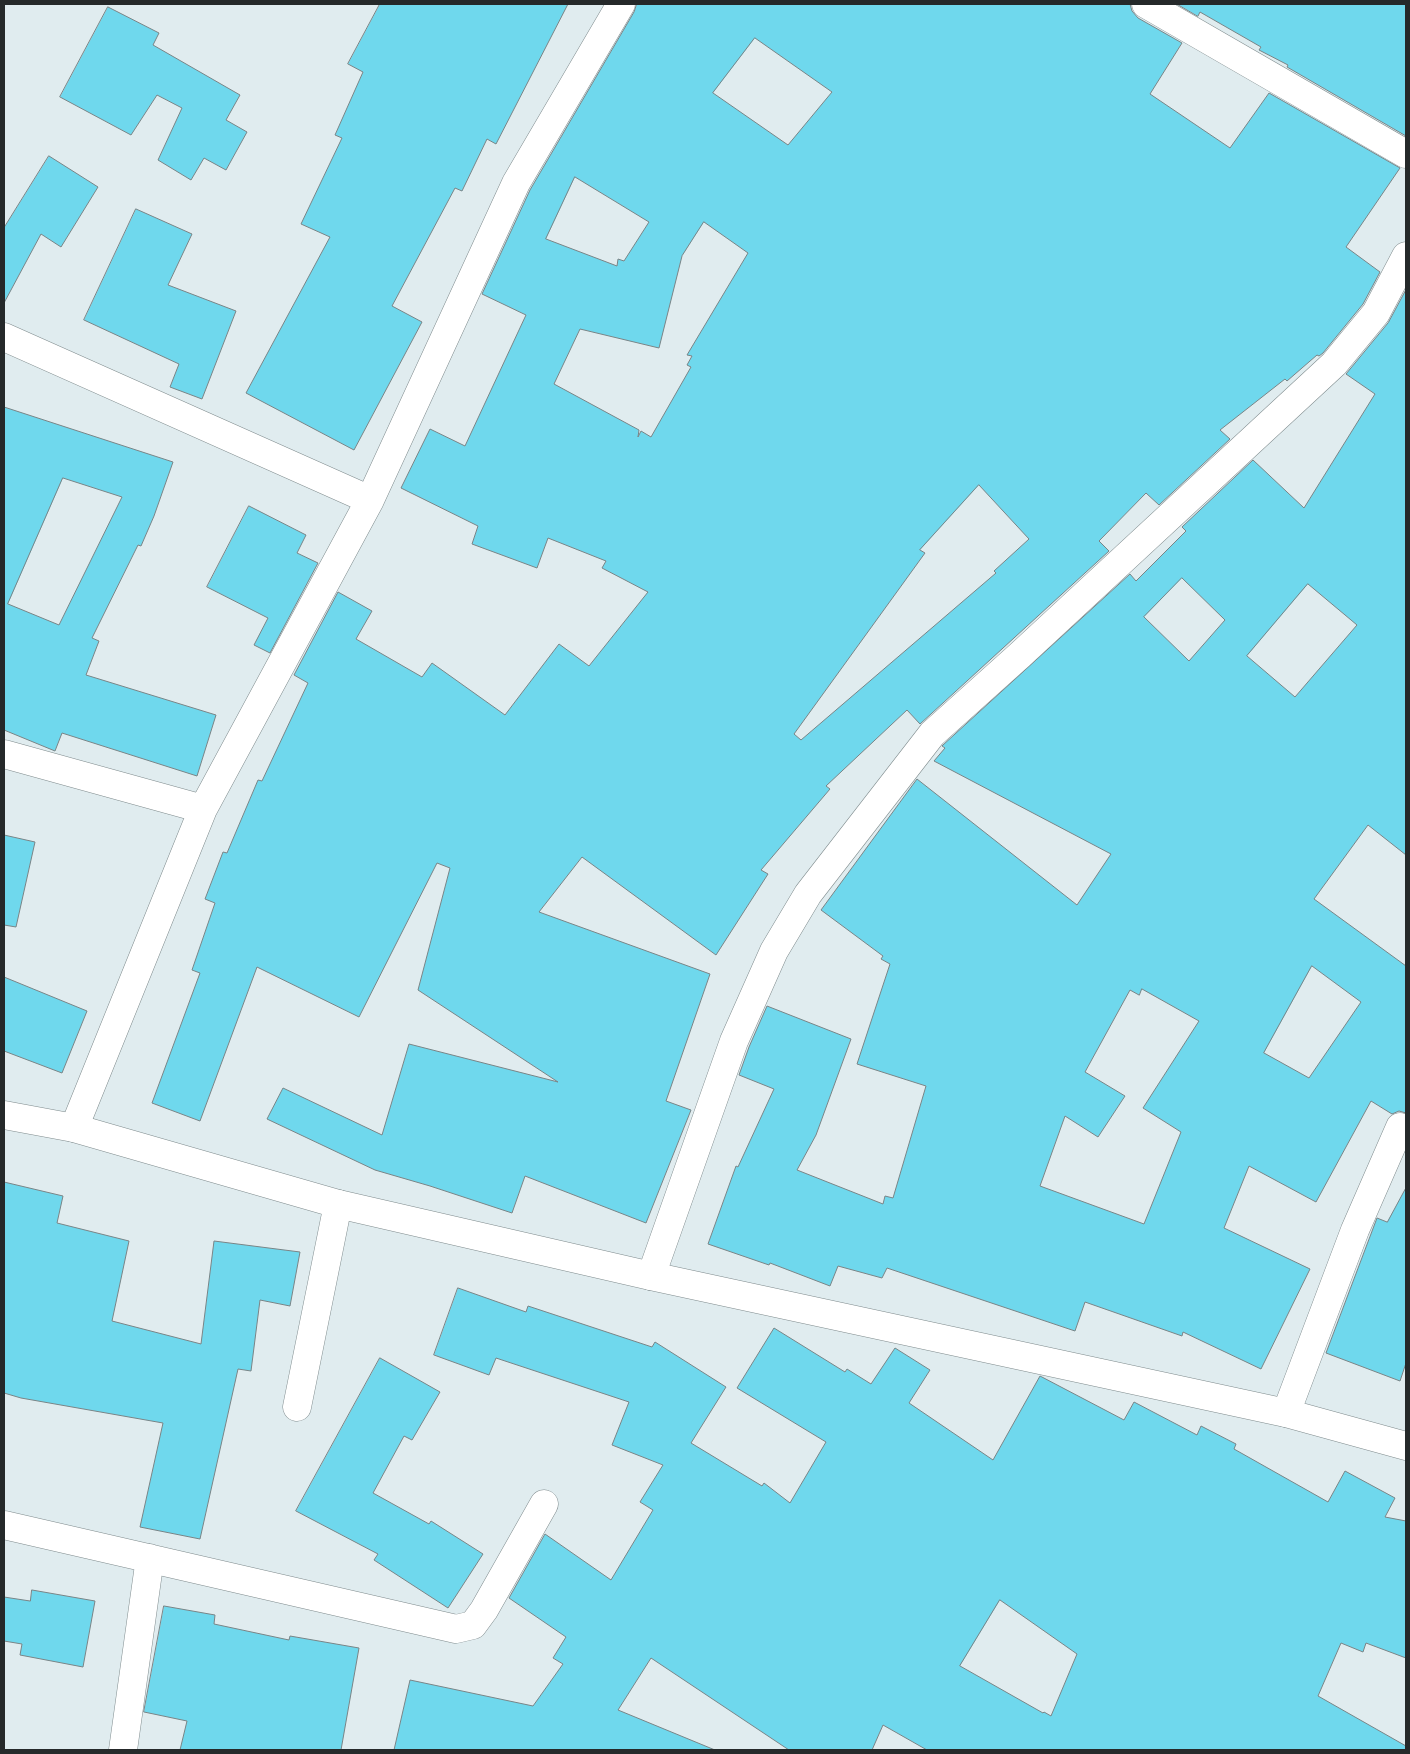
<!DOCTYPE html>
<html>
<head>
<meta charset="utf-8">
<style>
  body { margin:0 }
  #map { position:relative; width:1410px; height:1754px; overflow:hidden; background:#e0ecef; font-family:"Noto Sans",sans-serif }
  canvas { display:block }
  .frame { position:absolute; inset:0; border:5px solid #25292a; pointer-events:none }
</style>
</head>
<body>
<div id="map">
<canvas width="1410" height="1754"></canvas>
<div class="frame"></div>
</div>
<script>
const g = document.querySelector('canvas').getContext('2d');
g.lineJoin = 'round';
function paint(path, color) { g.fillStyle = color; g.fill(path, 'evenodd'); }
function trace(path, color, width, dash) { g.strokeStyle = color; g.lineWidth = width; g.lineCap = dash ? 'butt' : 'round'; g.setLineDash(dash || []); g.stroke(path); }
const building = new Path2D(`
  M 380,4 L 568,4 L 496,144 L 487,139 L 462,191 L 455,188 L 392,306 L 422,322 L 354,450 L 246,393 L 330,237 L 301,224 L 342,138 L 335,135 L 363,72 L 348,64 Z
  M 637,4 L 1130,4 L 1132,11 L 1138,18 L 1182,43 L 1150,94 L 1230,148 L 1269,93 L 1400,168 L 1346,247 L 1380,272 L 1363,304 L 1323,353 L 1319,356 L 1317,355 L 1287,381 L 1285,379 L 1220,430 L 1230,439 L 1159,505 L 1146,493 L 1099,541 L 1109,551 L 920,724 L 907,710 L 826,786 L 830,789 L 761,870 L 768,874 L 716,955 L 582,857 L 539,912 L 710,974 L 666,1101 L 691,1110 L 646,1223 L 525,1176 L 512,1213 L 430,1186 L 375,1170 L 267,1119 L 283,1088 L 382,1135 L 409,1044 L 558,1082 L 418,990 L 450,868 L 437,863 L 359,1017 L 257,967 L 200,1121 L 152,1103 L 200,973 L 192,970 L 215,903 L 205,899 L 223,852 L 227,853 L 258,780 L 262,781 L 308,683 L 294,675 L 338,592 L 372,611 L 356,639 L 422,677 L 432,663 L 505,715 L 559,644 L 589,666 L 648,592 L 602,568 L 606,561 L 548,538 L 537,568 L 472,544 L 478,526 L 401,488 L 430,429 L 465,446 L 526,315 L 482,294 L 530,190 L 634,12 ZM 755,38 L 832,92 L 788,145 L 713,93 ZM 575,177 L 649,222 L 624,261 L 618,259 L 617,266 L 546,239 ZM 704,222 L 748,253 L 687,355 L 692,356 L 687,365 L 691,367 L 651,437 L 641,431 L 638,437 L 639,430 L 554,384 L 580,329 L 659,348 L 682,256 ZM 979,485 L 1029,539 L 994,571 L 996,573 L 801,740 L 794,734 L 925,553 L 920,550 Z
  M 1177,4 L 1406,4 L 1406,136 L 1287,67 L 1288,65 L 1259,50 L 1261,47 L 1200,12 L 1198,16 Z
  M 108,7 L 159,33 L 153,45 L 240,95 L 226,120 L 247,132 L 226,170 L 204,158 L 191,180 L 158,160 L 182,108 L 157,95 L 131,135 L 60,97 Z
  M 49,156 L 98,187 L 61,247 L 41,234 L 4,303 L 4,228 Z
  M 136,209 L 192,234 L 168,285 L 236,311 L 202,399 L 170,387 L 179,364 L 84,320 Z
  M 1406,290 L 1406,855 L 1368,825 L 1314,899 L 1406,966 L 1406,1113 L 1399,1111 L 1392,1114 L 1371,1101 L 1316,1202 L 1249,1166 L 1224,1228 L 1310,1269 L 1261,1369 L 1183,1332 L 1182,1336 L 1085,1302 L 1075,1331 L 887,1268 L 882,1278 L 838,1266 L 830,1286 L 770,1263 L 769,1265 L 708,1244 L 736,1166 L 738,1167 L 774,1089 L 739,1075 L 749,1047 L 767,1006 L 851,1039 L 816,1135 L 797,1170 L 883,1204 L 885,1196 L 893,1198 L 926,1086 L 857,1064 L 890,964 L 881,959 L 883,956 L 821,910 L 917,779 L 1077,905 L 1111,854 L 934,761 L 945,748 L 942,746 L 943,745 L 1130,574 L 1136,581 L 1186,531 L 1182,527 L 1253,460 L 1304,508 L 1375,394 L 1346,374 L 1388,323 ZM 1182,578 L 1225,620 L 1189,661 L 1144,617 ZM 1308,584 L 1357,625 L 1295,697 L 1247,656 ZM 1312,966 L 1361,1002 L 1309,1078 L 1264,1053 ZM 1142,989 L 1199,1021 L 1143,1108 L 1181,1132 L 1144,1224 L 1040,1186 L 1065,1116 L 1098,1137 L 1125,1096 L 1085,1072 L 1130,990 L 1139,995 Z
  M 4,407 L 173,462 L 154,516 L 141,546 L 138,545 L 92,638 L 99,641 L 86,675 L 216,715 L 197,776 L 62,733 L 55,751 L 4,730 ZM 63,478 L 122,497 L 59,625 L 8,604 Z
  M 249,506 L 306,535 L 297,553 L 318,563 L 270,653 L 254,645 L 268,618 L 207,587 Z
  M 4,835 L 35,842 L 16,927 L 4,925 Z
  M 4,977 L 87,1011 L 62,1073 L 4,1051 Z
  M 4,1182 L 63,1196 L 57,1223 L 129,1241 L 112,1321 L 201,1344 L 214,1241 L 300,1252 L 290,1306 L 260,1300 L 251,1371 L 238,1369 L 200,1539 L 140,1527 L 163,1423 L 21,1398 L 4,1393 Z
  M 1406,1188 L 1406,1363 L 1400,1381 L 1326,1353 L 1377,1218 L 1387,1222 Z
  M 458,1288 L 526,1312 L 528,1306 L 652,1347 L 655,1342 L 726,1387 L 691,1443 L 762,1486 L 764,1483 L 790,1503 L 826,1442 L 737,1388 L 774,1328 L 845,1372 L 847,1369 L 871,1384 L 895,1348 L 930,1370 L 909,1403 L 993,1460 L 1040,1376 L 1124,1420 L 1134,1402 L 1197,1435 L 1201,1426 L 1236,1444 L 1234,1449 L 1328,1502 L 1345,1471 L 1395,1498 L 1385,1517 L 1406,1521 L 1406,1658 L 1366,1643 L 1363,1652 L 1341,1643 L 1318,1696 L 1406,1746 L 1406,1750 L 927,1750 L 883,1725 L 872,1750 L 789,1750 L 651,1658 L 618,1710 L 715,1750 L 394,1750 L 410,1680 L 533,1706 L 563,1664 L 553,1658 L 566,1637 L 509,1598 L 545,1534 L 611,1580 L 653,1510 L 640,1502 L 663,1465 L 612,1445 L 629,1402 L 496,1358 L 489,1375 L 434,1355 ZM 1000,1600 L 1077,1654 L 1051,1716 L 1044,1712 L 1043,1713 L 960,1666 Z
  M 380,1358 L 440,1392 L 412,1440 L 404,1436 L 373,1493 L 429,1524 L 431,1521 L 483,1554 L 448,1608 L 374,1560 L 378,1554 L 296,1511 Z
  M 32,1590 L 95,1601 L 83,1667 L 20,1655 L 22,1644 L 4,1641 L 4,1597 L 30,1601 Z
  M 164,1606 L 215,1615 L 214,1624 L 289,1640 L 290,1636 L 359,1648 L 341,1750 L 180,1750 L 187,1721 L 144,1712 Z`);
const street = new Path2D(`
  M 1146,4 L 1406,154
  M 4,337 L 370,500
  M 4,754 L 203,809
  M 74,1128 L 203,809 L 370,500 L 516,183 L 621,4
  M 651,1276 L 734,1041 L 774,951 L 808,894 L 932,734 L 1020,655 L 1334,364 L 1376,313 L 1406,256
  M 297,1407 L 338,1204
  M 1286,1413 L 1355,1230 L 1400,1127
  M 4,1525 L 456,1629 L 473,1625 L 484,1610 L 544,1504
  M 123,1750 L 150,1558`);
const secondary = new Path2D(`
  M 4,1115 L 74,1128 L 338,1204 L 651,1276 L 1286,1413 L 1406,1446`);
paint(building, '#6fd8ed');
trace(building, '#798486', 1);
trace(street, '#7f8b8d', 29);
trace(secondary, '#7f8b8d', 29);
trace(street, '#fff', 28);
trace(secondary, '#fff', 28);
</script>
</body>
</html>
